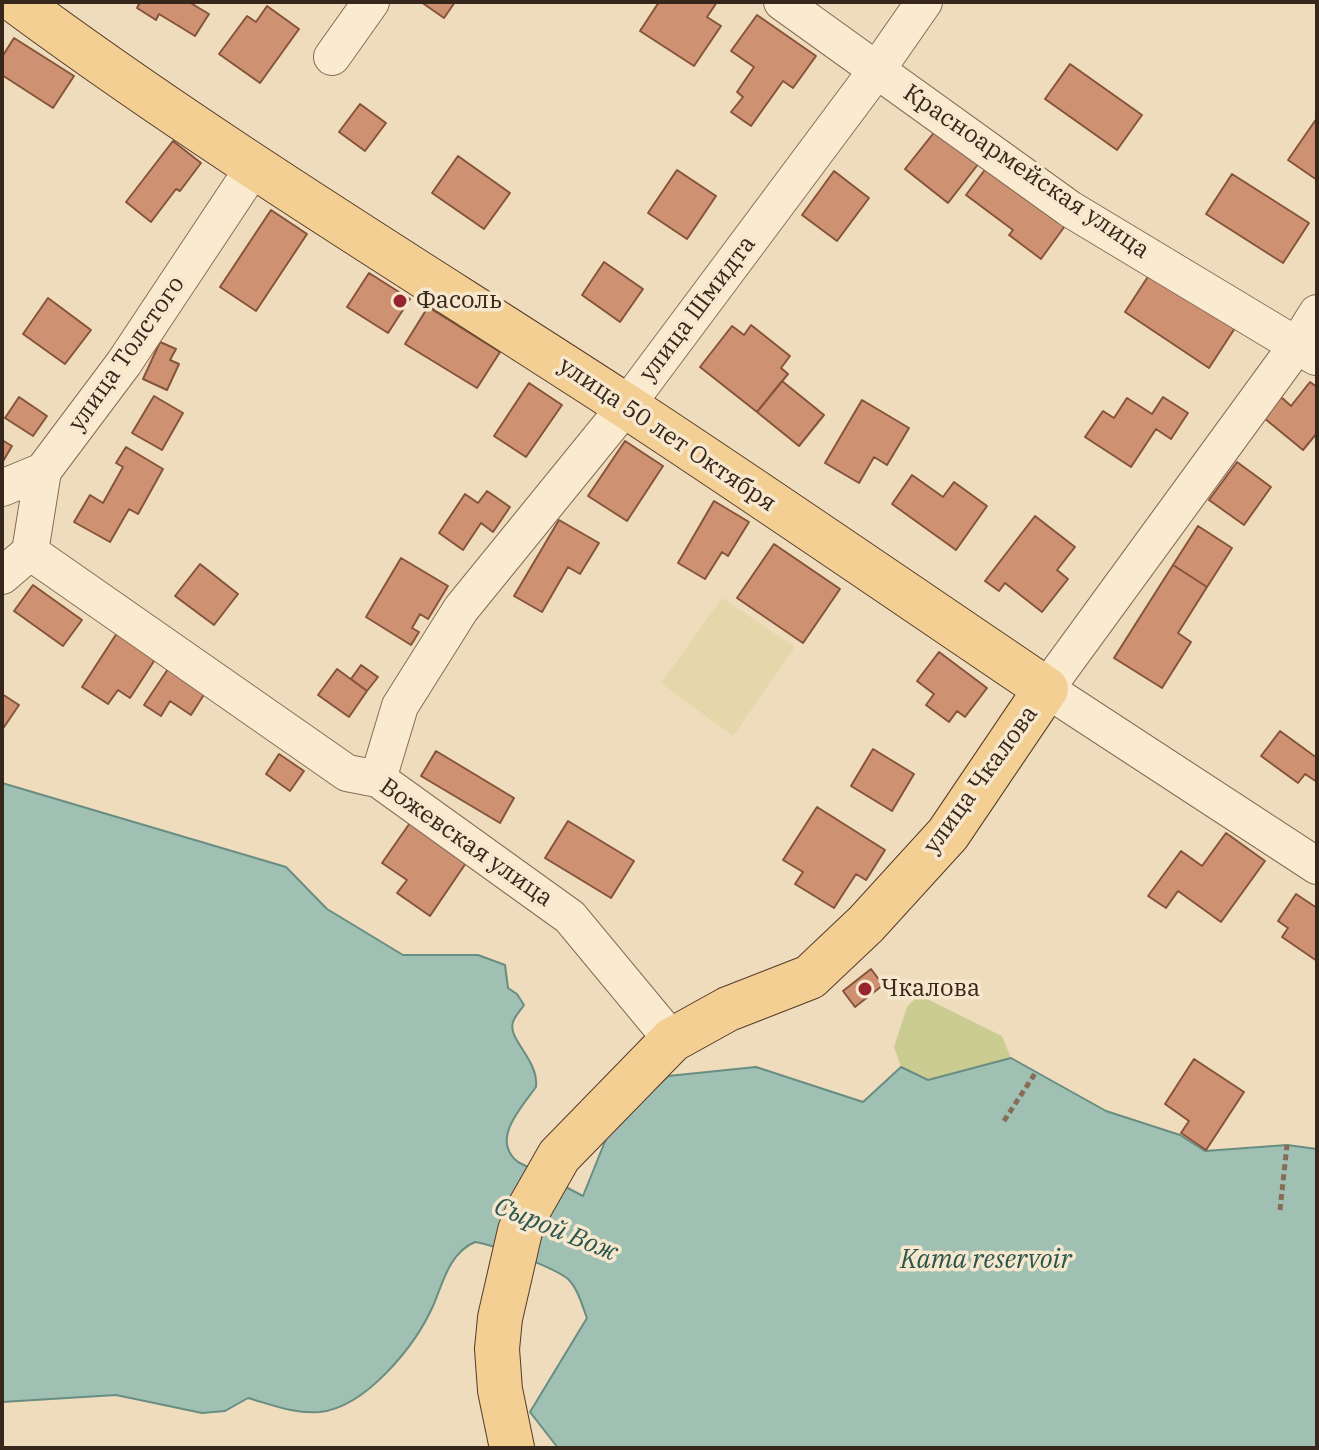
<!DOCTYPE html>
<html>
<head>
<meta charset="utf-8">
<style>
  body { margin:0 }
  #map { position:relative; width:1319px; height:1450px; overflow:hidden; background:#efdcbd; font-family:"IBM Plex Serif",serif }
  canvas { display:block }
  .frame { position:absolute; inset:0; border:4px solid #36261b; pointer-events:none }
</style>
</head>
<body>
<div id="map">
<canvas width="1319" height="1450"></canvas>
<div class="frame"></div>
</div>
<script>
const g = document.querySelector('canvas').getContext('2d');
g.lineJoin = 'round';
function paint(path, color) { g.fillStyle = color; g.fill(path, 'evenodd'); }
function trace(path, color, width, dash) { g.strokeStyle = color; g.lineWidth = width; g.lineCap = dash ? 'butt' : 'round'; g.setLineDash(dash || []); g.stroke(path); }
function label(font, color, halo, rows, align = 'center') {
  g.font = font + ' "IBM Plex Serif",serif'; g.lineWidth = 7; g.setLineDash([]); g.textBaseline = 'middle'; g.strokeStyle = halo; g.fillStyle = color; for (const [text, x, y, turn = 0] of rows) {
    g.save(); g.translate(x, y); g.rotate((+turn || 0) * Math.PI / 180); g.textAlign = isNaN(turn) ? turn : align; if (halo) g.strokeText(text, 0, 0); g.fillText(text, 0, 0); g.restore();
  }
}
const farmland = new Path2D(`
  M 722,598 L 795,647 L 733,736 L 661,683 Z`);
const green = new Path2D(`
  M 919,995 L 1002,1036 L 1011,1058 L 927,1080 L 901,1067 L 894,1047 L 907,1007 Z`);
const water = new Path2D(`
  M 2,783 L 286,867 L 327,909 L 403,955 L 478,955 L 505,965 L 508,988 L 517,994 L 524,1005 C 521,1010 515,1016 513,1022 C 507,1039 539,1060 536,1087 C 521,1108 490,1140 518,1162 L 583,1196 L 610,1129 L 668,1076 L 756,1067 L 863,1102 L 901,1067 L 928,1080 L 1011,1058 L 1106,1111 L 1180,1135 L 1205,1151 L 1287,1145 L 1317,1149 L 1317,1448 L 558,1448 L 530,1412 L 587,1318 C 582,1305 578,1289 568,1279 C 553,1267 494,1245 475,1242 C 449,1253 443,1283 433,1306 C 415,1346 366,1407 320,1412 C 293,1414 273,1405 248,1398 L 225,1411 L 202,1413 L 116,1395 L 2,1402 Z`);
const building = new Path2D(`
  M 140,2 L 189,2 L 209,14 L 195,36 L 159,14 L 156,20 L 137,8 Z
  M 421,2 L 455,2 L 444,18 Z
  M 659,2 L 717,2 L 707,17 L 721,26 L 694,66 L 640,31 Z
  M 267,6 L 299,29 L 260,83 L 219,54 L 247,16 L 256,22 Z
  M 757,15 L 816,56 L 793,88 L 783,81 L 751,126 L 731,112 L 743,97 L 737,92 L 754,67 L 731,51 Z
  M 14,38 L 74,76 L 53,108 L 2,75 L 2,57 Z
  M 1070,64 L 1142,115 L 1117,150 L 1045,99 Z
  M 360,104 L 386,123 L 365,151 L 339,132 Z
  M 1317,118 L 1317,180 L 1288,160 Z
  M 936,130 L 979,163 L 948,203 L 905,169 Z
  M 173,141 L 201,163 L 180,191 L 176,189 L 151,222 L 126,202 Z
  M 458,156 L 510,193 L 484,229 L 432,193 Z
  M 987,167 L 1067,223 L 1041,259 L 1009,235 L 1013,230 L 966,195 Z
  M 677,170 L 716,196 L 687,239 L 648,213 Z
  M 834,171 L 869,198 L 837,241 L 802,215 Z
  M 1232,174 L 1309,223 L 1283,263 L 1206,214 Z
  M 271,210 L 307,234 L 256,311 L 220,287 Z
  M 604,262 L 643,289 L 620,322 L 582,295 Z
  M 1151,272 L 1235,328 L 1209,368 L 1125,312 Z
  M 369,273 L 410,299 L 388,333 L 347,307 Z
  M 48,298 L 91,330 L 65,364 L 23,334 Z
  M 428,307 L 500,352 L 477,388 L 405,344 Z
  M 751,325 L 790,356 L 781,368 L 788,374 L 757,412 L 700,367 L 732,326 L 744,335 Z
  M 160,342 L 176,349 L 170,360 L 179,364 L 167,390 L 143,379 Z
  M 782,381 L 824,415 L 799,446 L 757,412 Z
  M 1310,382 L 1317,387 L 1317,433 L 1303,450 L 1264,418 L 1281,397 L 1291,406 Z
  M 529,383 L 562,405 L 526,457 L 494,436 Z
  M 154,396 L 183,413 L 162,450 L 132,433 Z
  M 19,397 L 47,416 L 33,436 L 5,418 Z
  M 1163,397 L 1188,413 L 1171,439 L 1156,429 L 1131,467 L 1085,437 L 1103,411 L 1114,418 L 1127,398 L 1152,414 Z
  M 862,400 L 909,428 L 887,465 L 874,457 L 859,483 L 825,463 Z
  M 2,440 L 12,446 L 2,463 Z
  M 625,441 L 663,466 L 627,521 L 588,496 Z
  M 126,447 L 163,469 L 138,514 L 129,509 L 110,542 L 74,522 L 90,495 L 103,503 L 123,467 L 116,463 Z
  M 1237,462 L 1271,487 L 1244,525 L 1209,500 Z
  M 912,475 L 943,497 L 954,482 L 987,506 L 956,550 L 892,504 Z
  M 487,491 L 510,507 L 493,532 L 481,523 L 463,550 L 439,533 L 465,494 L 478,503 Z
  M 714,501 L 749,522 L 728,556 L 722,552 L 705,579 L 678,563 Z
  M 1035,516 L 1075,547 L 1057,570 L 1068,579 L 1042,612 L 1005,583 L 999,591 L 985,581 Z
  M 559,520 L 599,543 L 580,574 L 568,567 L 542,612 L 514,596 Z
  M 1198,526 L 1232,548 L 1207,587 L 1173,565 Z
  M 774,544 L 840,589 L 803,643 L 737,598 Z
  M 401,558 L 448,586 L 428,619 L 420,614 L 412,628 L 419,632 L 411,645 L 366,617 Z
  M 200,564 L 238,594 L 214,625 L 175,596 Z
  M 1173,565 L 1207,587 L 1178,633 L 1191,642 L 1162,688 L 1114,658 Z
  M 33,585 L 82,620 L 63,646 L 14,611 Z
  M 117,633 L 156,658 L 130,698 L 118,690 L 108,704 L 82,687 Z
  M 939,652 L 987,688 L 965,717 L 957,711 L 949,722 L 926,705 L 934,694 L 917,681 Z
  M 361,665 L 378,677 L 367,691 L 351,679 Z
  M 168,669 L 205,693 L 191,715 L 170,701 L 161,716 L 144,705 Z
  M 337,669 L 367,691 L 349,717 L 318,695 Z
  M 2,694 L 19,705 L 2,730 Z
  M 1280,731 L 1317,758 L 1317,782 L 1305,774 L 1298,783 L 1261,756 Z
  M 873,749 L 914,774 L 892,811 L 851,786 Z
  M 436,751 L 514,798 L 500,823 L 421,776 Z
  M 279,754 L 304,771 L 290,791 L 266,774 Z
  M 817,807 L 885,850 L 866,880 L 856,874 L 834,908 L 795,884 L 803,872 L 783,860 Z
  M 412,820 L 468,860 L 430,916 L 397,893 L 407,880 L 382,863 Z
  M 568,821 L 634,861 L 611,898 L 545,858 Z
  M 1226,833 L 1265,861 L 1221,922 L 1178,891 L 1166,908 L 1148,896 L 1181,851 L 1202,866 Z
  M 1296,894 L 1317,908 L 1317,961 L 1282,937 L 1288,928 L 1278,921 Z
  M 871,969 L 883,985 L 855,1007 L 843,991 Z
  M 1194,1059 L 1244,1092 L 1206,1150 L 1181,1133 L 1189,1121 L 1165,1104 Z`);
const path = new Path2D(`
  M 1004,1121 L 1036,1072
  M 1280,1210 L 1287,1145`);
const minor = new Path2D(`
  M 782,2 L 1070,209 L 1316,357
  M 332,57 L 371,2
  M 1317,313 L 1297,345 L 1046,689 L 1317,866
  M 2,488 L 43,471
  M 30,552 L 347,773 L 378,779 L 570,917 L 672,1040
  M 30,552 L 43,471 L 124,363 L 254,167
  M 2,576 L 30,552
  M 378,779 L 400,706 L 461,609 L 626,406 L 876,71 L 924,2`);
const major = new Path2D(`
  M 17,2 C 212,146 420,272 623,404 C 765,497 905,594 1046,689 L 948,834 L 866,924 L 810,977 L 728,1009 L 672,1040 L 559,1156 L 530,1207 L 520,1231 L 500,1318 L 497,1349 L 500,1390 L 512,1448`);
const markers = [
  [400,301,8,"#97252d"],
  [865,989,8,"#97252d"]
];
const streetNames = [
  ["Красноармейская улица",1026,172,34],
  ["улица Шмидта",698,309,-53],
  ["улица Толстого",127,354,-55],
  ["улица 50 лет Октября",667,435,34],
  ["улица Чкалова",981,780,-54],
  ["Вожевская улица",466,843,35]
];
const poiNames = [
  ["Фасоль",416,301],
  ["Чкалова",881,989]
];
const waterNames = [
  ["Сырой Вож",556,1230,22],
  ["Kama reservoir",986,1260]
];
paint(farmland, '#e4d7aa');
paint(green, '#cacc91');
paint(water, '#a1c0b4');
trace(water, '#688d82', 2);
paint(building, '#ce9272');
trace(building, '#86543b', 2);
trace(minor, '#876c56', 38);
trace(major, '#543b2b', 46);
trace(path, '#876c56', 5, [6, 4]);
trace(minor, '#f9ead0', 36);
trace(major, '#f4cf93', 44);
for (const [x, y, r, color] of markers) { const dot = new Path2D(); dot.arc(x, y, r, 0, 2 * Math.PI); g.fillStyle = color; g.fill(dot); trace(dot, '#f6e7cd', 3); }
label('24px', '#36261b', '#f6e7cd', streetNames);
label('24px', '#36261b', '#f6e7cd', poiNames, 'left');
label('italic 26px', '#2a5650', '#f6e7cd', waterNames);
</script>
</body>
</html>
